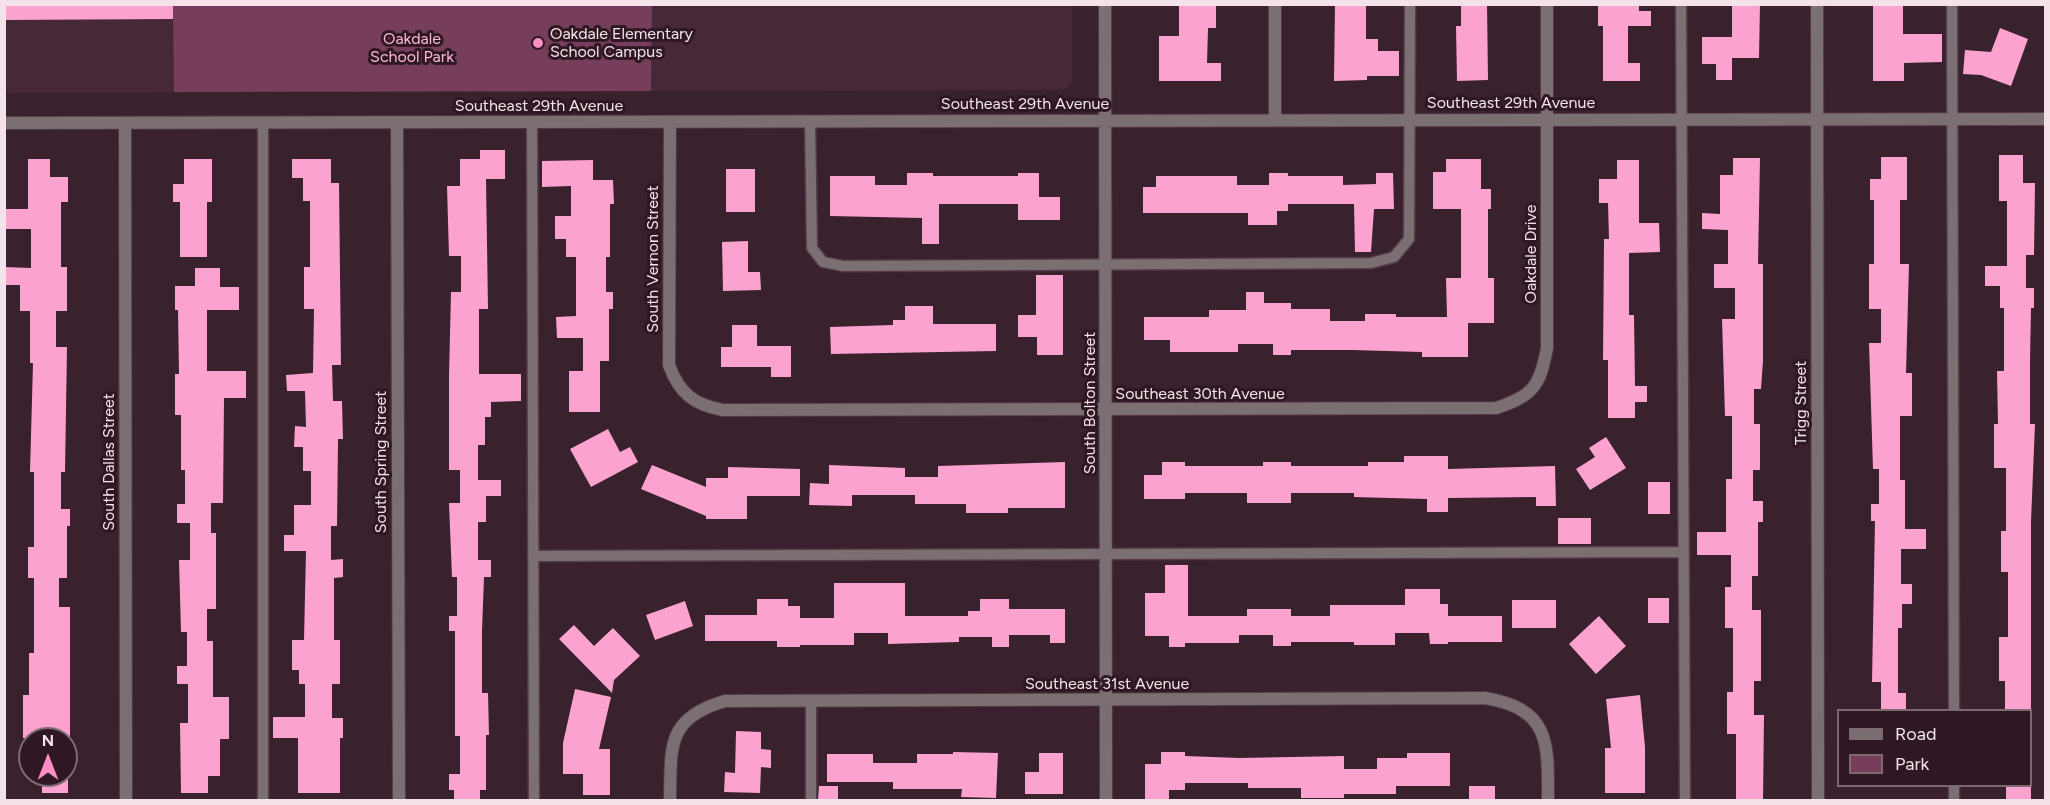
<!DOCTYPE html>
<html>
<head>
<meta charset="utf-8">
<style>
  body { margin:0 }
  #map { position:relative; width:2050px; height:805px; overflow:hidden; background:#39212d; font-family:Figtree,sans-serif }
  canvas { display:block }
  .frame { position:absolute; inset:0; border:6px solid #f3e2e9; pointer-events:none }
  .legend { position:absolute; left:1837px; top:709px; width:195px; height:78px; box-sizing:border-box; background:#2f1823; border:2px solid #7d6972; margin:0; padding:8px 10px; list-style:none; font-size:18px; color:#f3e2e9 }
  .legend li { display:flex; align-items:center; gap:12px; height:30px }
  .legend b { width:30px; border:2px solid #7d6972 }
  .north { position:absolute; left:18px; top:727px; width:60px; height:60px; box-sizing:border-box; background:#2f1823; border:2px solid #7d6972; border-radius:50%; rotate:0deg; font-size:16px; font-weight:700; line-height:24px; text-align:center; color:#f3e2e9 }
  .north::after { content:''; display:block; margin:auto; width:21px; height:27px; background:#fb8fc5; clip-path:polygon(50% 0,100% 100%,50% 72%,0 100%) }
</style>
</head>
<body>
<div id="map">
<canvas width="2050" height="805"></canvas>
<div class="frame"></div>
<ul class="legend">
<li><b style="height:8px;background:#7c6f74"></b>Road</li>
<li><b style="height:16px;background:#763e5a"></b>Park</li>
</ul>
<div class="north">N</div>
</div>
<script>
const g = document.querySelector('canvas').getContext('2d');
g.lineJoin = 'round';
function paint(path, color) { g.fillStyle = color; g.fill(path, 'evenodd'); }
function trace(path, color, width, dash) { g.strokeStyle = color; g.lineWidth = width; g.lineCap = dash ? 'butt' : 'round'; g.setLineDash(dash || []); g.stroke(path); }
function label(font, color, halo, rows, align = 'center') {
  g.font = font + ' Figtree,sans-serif'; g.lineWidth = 6; g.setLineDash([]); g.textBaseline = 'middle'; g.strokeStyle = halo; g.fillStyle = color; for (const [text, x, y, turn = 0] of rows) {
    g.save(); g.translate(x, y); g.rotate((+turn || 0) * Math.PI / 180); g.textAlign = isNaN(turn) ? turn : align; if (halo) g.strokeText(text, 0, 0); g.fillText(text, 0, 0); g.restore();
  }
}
const built = new Path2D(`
  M 4,5 L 1072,5 L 1072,82 L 1065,90 L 5,93 Z`);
const green = new Path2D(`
  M 173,5 L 652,5 L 651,91 L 174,92 Z`);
const building = new Path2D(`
  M 4,4 L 173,4 L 173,19 L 4,20 Z
  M 1179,4 L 1216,4 L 1216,28 L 1208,28 L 1207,63 L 1221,63 L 1221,81 L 1159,81 L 1159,36 L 1179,36 Z
  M 1335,4 L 1366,4 L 1366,39 L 1378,39 L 1378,51 L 1399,51 L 1399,76 L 1367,76 L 1367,80 L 1334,81 Z
  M 1461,4 L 1487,4 L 1488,80 L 1457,81 L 1456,26 L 1461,26 Z
  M 1598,4 L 1639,4 L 1639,11 L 1651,11 L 1651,26 L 1628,26 L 1628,63 L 1640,63 L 1640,81 L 1603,81 L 1603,26 L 1598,26 Z
  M 1732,4 L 1760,4 L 1759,58 L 1732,58 L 1732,80 L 1716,80 L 1716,64 L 1702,64 L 1702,37 L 1732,37 Z
  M 1873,4 L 1903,4 L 1903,34 L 1942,34 L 1942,62 L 1904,63 L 1904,81 L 1873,81 Z
  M 2000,28 L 2028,39 L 2011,86 L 1981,75 L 1963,74 L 1965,50 L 1991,52 Z
  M 480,150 L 505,150 L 505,179 L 486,179 L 488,309 L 479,309 L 479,374 L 521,374 L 521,401 L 491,402 L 491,417 L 485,417 L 485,445 L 478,445 L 478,480 L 501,480 L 501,496 L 486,496 L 486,522 L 478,522 L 478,560 L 491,560 L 491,577 L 484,577 L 482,631 L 482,693 L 488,693 L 489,735 L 486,735 L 486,790 L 480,790 L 480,801 L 454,801 L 454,790 L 449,790 L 449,774 L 460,774 L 460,736 L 455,736 L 455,631 L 449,631 L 449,616 L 457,616 L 457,577 L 452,577 L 449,503 L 460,503 L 460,470 L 449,470 L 449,375 L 451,292 L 461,292 L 461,256 L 449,256 L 447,186 L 460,186 L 460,159 L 480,159 Z
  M 1999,155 L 2023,155 L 2023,183 L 2035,183 L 2034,255 L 2026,255 L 2026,288 L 2034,288 L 2034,308 L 2031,308 L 2030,361 L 2030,424 L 2035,424 L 2031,521 L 2031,711 L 2005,711 L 2005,681 L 1999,681 L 1999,637 L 2008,637 L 2008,572 L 2001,572 L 2001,531 L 2006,531 L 2006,468 L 1994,468 L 1994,424 L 1998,424 L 1997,371 L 2004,371 L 2004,308 L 2000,308 L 2000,286 L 1985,286 L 1985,266 L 2007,266 L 2007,201 L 1999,201 Z
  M 1881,157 L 1907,157 L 1907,200 L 1900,200 L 1900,264 L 1909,264 L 1906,373 L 1912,373 L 1912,416 L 1900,416 L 1900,480 L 1905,480 L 1905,529 L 1926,529 L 1926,549 L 1901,549 L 1901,584 L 1912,584 L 1912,604 L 1902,604 L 1902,628 L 1898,628 L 1898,693 L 1906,693 L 1906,711 L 1881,711 L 1881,682 L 1872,682 L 1875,521 L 1871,521 L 1871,504 L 1879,504 L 1879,469 L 1873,469 L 1869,343 L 1881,343 L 1881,309 L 1869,309 L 1869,264 L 1874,264 L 1874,200 L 1870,200 L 1870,179 L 1881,179 Z
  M 1733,158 L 1760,158 L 1758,264 L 1763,264 L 1763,361 L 1761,389 L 1754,389 L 1754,424 L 1760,424 L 1760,470 L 1753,470 L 1753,501 L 1763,501 L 1763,522 L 1758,522 L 1758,576 L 1752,576 L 1752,610 L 1761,610 L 1761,681 L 1754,681 L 1754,715 L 1764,715 L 1763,801 L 1736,801 L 1736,734 L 1727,734 L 1727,692 L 1733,692 L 1733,628 L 1725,628 L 1725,587 L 1731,587 L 1731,555 L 1697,555 L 1697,532 L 1726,532 L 1726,479 L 1732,479 L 1732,416 L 1725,416 L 1722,319 L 1735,319 L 1735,288 L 1714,288 L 1714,264 L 1728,264 L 1728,230 L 1702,229 L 1702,213 L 1720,214 L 1720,175 L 1733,175 Z
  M 28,159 L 50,159 L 50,177 L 68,177 L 68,202 L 61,202 L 61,267 L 67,267 L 67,311 L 56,311 L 56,347 L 67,347 L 65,472 L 61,472 L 61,509 L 70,509 L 70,526 L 67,526 L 67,578 L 59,578 L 59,607 L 70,607 L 70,738 L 23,738 L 23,695 L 29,695 L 29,653 L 34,653 L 34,578 L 28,578 L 28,547 L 34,547 L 34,472 L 30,472 L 33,363 L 30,363 L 30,311 L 20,311 L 20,285 L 4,285 L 4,267 L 31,268 L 31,229 L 4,229 L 4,209 L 28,209 Z
  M 184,159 L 212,159 L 212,202 L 207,202 L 207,257 L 180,257 L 180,202 L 173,202 L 173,184 L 184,184 Z
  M 292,159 L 331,159 L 331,183 L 339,183 L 341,365 L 332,365 L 333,401 L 342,401 L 343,439 L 338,439 L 337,526 L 331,526 L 331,560 L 343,559 L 343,577 L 334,578 L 334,640 L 340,640 L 340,684 L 332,684 L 332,718 L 343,718 L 343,738 L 340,738 L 340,793 L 298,793 L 298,738 L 273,738 L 273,717 L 305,717 L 305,684 L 299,684 L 299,670 L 292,670 L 292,640 L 304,640 L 306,551 L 284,551 L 284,535 L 294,535 L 294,505 L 311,505 L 311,471 L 303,471 L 303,447 L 294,447 L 295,426 L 306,427 L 305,391 L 287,391 L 286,375 L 313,373 L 314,309 L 304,309 L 304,267 L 310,267 L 310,201 L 303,201 L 303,178 L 292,178 Z
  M 1446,159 L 1481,159 L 1481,189 L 1491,189 L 1491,209 L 1488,209 L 1488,278 L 1494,278 L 1494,323 L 1468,323 L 1468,357 L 1422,357 L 1422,352 L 1352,350 L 1291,350 L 1291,355 L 1273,355 L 1273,344 L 1238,344 L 1238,352 L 1170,352 L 1170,340 L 1144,340 L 1144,317 L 1209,317 L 1209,310 L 1246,310 L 1246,292 L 1264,292 L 1264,303 L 1291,303 L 1291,309 L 1330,309 L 1330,321 L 1365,321 L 1365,314 L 1396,314 L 1396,317 L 1447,317 L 1446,278 L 1461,278 L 1461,209 L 1433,209 L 1433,172 L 1446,172 Z
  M 593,160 L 593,180 L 613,180 L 614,204 L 610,204 L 610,257 L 606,257 L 606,292 L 613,292 L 613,309 L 609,309 L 609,361 L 600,361 L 600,412 L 569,412 L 569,371 L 583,371 L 583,338 L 557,338 L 556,317 L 576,316 L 576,257 L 566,257 L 566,239 L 555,239 L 555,216 L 571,216 L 571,186 L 542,187 L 542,161 Z
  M 1617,160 L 1639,160 L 1639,223 L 1659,223 L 1660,252 L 1629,253 L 1629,315 L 1634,315 L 1635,386 L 1647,386 L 1647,402 L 1635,402 L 1635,418 L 1608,418 L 1608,360 L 1603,360 L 1604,239 L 1609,239 L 1608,203 L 1599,203 L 1599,179 L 1617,179 Z
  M 726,169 L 755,169 L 755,212 L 726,212 Z
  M 907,173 L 933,173 L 933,176 L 1018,176 L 1018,173 L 1039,173 L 1039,197 L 1060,197 L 1060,220 L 1018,220 L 1018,204 L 939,204 L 939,244 L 922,244 L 922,218 L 830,216 L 830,176 L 875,176 L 875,185 L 907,185 Z
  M 1269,173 L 1288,173 L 1288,176 L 1343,176 L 1343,185 L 1376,184 L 1376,173 L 1393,173 L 1394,209 L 1374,209 L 1371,252 L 1355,252 L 1354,204 L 1288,204 L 1288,211 L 1277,211 L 1277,225 L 1248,225 L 1248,213 L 1143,213 L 1143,187 L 1156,187 L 1156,176 L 1237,176 L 1237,185 L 1269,185 Z
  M 748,241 L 748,272 L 760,272 L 761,290 L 723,291 L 722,242 Z
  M 195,268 L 220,268 L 220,287 L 239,287 L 239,310 L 207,310 L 207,371 L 246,371 L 246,398 L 224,398 L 223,503 L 211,503 L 211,533 L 216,533 L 216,609 L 207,609 L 207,641 L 213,641 L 213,697 L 229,697 L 229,739 L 220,739 L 220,776 L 208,776 L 208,793 L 181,793 L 180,723 L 188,723 L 188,684 L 177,684 L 177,666 L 187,666 L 187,632 L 181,632 L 179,560 L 190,560 L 190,523 L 177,523 L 177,504 L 185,504 L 185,470 L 181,470 L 181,415 L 175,415 L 175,374 L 179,374 L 178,310 L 175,310 L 175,286 L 195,286 Z
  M 1036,275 L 1063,275 L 1063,355 L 1037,355 L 1037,337 L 1018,337 L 1018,315 L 1036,315 Z
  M 905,306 L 933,306 L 933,324 L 996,324 L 996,351 L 831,354 L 830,327 L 893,325 L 893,320 L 905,320 Z
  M 732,325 L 757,325 L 757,346 L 791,346 L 791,377 L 771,377 L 771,367 L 721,367 L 721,347 L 732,347 Z
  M 608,429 L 620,452 L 630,447 L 638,462 L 591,487 L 570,449 Z
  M 1606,437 L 1626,468 L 1590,490 L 1576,469 L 1595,457 L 1589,448 Z
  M 1404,456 L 1448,456 L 1448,469 L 1555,466 L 1556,506 L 1536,506 L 1536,497 L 1448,498 L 1448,512 L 1427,512 L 1427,499 L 1354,497 L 1354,493 L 1291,493 L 1291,503 L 1247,503 L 1247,493 L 1185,493 L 1185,499 L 1144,499 L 1144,475 L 1162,475 L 1162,462 L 1185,462 L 1185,466 L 1263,466 L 1263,462 L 1291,462 L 1291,466 L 1368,466 L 1368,462 L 1404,462 Z
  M 1065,462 L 1065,508 L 1008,508 L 1008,513 L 966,513 L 966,504 L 915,504 L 915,495 L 852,495 L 852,506 L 809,505 L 810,483 L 829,484 L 829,465 L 905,468 L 905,477 L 938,477 L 938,466 Z
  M 652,465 L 706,487 L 706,478 L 728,478 L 728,467 L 800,469 L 800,496 L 747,496 L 747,519 L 706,519 L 706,516 L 641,489 Z
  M 1648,482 L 1670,482 L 1670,514 L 1648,514 Z
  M 1558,518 L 1591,518 L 1591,544 L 1558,544 Z
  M 1165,565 L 1188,565 L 1188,616 L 1247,616 L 1247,609 L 1291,609 L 1291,616 L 1330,616 L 1330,605 L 1405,605 L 1405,589 L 1440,589 L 1440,604 L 1448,604 L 1448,616 L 1502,616 L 1502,642 L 1448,642 L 1448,644 L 1430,644 L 1429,633 L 1395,633 L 1395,645 L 1354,645 L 1354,642 L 1291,642 L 1291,646 L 1273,646 L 1273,635 L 1239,635 L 1239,643 L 1185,643 L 1185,647 L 1169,647 L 1169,636 L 1145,636 L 1145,593 L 1165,593 Z
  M 834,583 L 905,583 L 905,616 L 968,616 L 968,611 L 980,611 L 980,599 L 1009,599 L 1009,609 L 1065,609 L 1065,643 L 1050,643 L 1050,635 L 1009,635 L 1009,647 L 992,647 L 992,637 L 959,637 L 959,642 L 888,644 L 888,633 L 854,633 L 854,645 L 800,645 L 800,647 L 777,647 L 777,641 L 705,641 L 705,615 L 757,615 L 757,599 L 788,599 L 788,606 L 800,606 L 800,618 L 834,618 Z
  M 1648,598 L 1669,598 L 1669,623 L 1648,623 Z
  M 1512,600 L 1556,600 L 1556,628 L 1512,628 Z
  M 685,601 L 693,626 L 655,640 L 646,615 Z
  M 1599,616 L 1626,646 L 1596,674 L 1569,644 Z
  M 574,625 L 594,646 L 613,628 L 640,656 L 614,680 L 612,693 L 559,639 Z
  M 575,689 L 611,697 L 599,749 L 610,749 L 610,795 L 583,795 L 583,774 L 563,774 L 563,743 Z
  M 1640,695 L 1645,747 L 1645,793 L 1605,793 L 1605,748 L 1611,748 L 1606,699 Z
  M 736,731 L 761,732 L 761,749 L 771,750 L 771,768 L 761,767 L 760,793 L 724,792 L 725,772 L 735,773 Z
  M 953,752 L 998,753 L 996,798 L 961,797 L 962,789 L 893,789 L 893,782 L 827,782 L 827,754 L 873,754 L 873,763 L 917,763 L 917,754 L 953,754 Z
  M 1161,752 L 1185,752 L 1185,756 L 1239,758 L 1344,756 L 1344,769 L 1377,769 L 1377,758 L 1407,758 L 1407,753 L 1450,753 L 1450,786 L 1396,786 L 1396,794 L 1344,794 L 1344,798 L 1301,798 L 1301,788 L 1248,788 L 1248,783 L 1185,783 L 1185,790 L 1169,790 L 1169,801 L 1145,801 L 1145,764 L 1161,764 Z
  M 1039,753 L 1063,753 L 1063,794 L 1025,794 L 1025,772 L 1039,772 Z
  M 42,775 L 68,775 L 68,793 L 42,793 Z
  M 819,786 L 838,786 L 838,801 L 818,801 Z
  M 1469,786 L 1495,786 L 1495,801 L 1469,801 Z
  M 2006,786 L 2031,786 L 2031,801 L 2006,801 Z`);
const service = new Path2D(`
  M 1681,4 L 1685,800
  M 1952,4 L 1954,710
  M 810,121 L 812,248 L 823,262 L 843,266 L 1371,263 L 1394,257 L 1409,239 L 1410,4
  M 532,122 L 534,800
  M 533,556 L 1684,552
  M 811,701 L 811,800
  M 1954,786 L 1954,800
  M 263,800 L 263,123`);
const minor = new Path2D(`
  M 1275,4 L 1275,120
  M 1817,4 L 1818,800
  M 670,122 L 669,365 C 679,393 694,405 723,410 L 1496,408 C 1533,396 1540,386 1547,348 L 1547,4
  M 397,123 L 399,800
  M 125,124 L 126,800
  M 670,800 C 671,747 666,718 725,701 L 1485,698 C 1551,709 1548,744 1548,800`);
const tertiary = new Path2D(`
  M 1105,4 L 1106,800
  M 4,123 L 2046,119`);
const markers = [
  [538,43,6,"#fb8fc5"]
];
const poiNames = [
  ["Oakdale Elementary",550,34],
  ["School Campus",550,52]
];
const parkNames = [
  ["Oakdale",412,39],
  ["School Park",412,57]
];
const streetNames = [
  ["Southeast 29th Avenue",1511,103],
  ["Southeast 29th Avenue",1025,104],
  ["Southeast 29th Avenue",539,106],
  ["Oakdale Drive",1531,254,-90],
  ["South Vernon Street",653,259,-90],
  ["Southeast 30th Avenue",1200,394],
  ["South Bolton Street",1090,403,-90],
  ["Trigg Street",1801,403,-90],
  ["South Dallas Street",109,462,-90],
  ["South Spring Street",381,462,-90],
  ["Southeast 31st Avenue",1107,684]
];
paint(built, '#472837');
paint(green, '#763e5a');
paint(building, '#fba3ce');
trace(service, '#533c47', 13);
trace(minor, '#533c47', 14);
trace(tertiary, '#533c47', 14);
trace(service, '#7c6f74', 10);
trace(minor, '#7c6f74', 12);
trace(tertiary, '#7c6f74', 12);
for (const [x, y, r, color] of markers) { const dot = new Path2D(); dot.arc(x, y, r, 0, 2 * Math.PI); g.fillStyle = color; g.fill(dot); trace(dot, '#2f1823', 2); }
label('16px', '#f3e2e9', '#2f1823', poiNames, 'left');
label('16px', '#fcb8d8', '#2f1823', parkNames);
label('16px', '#f3e2e9', '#2f1823', streetNames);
</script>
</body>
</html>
